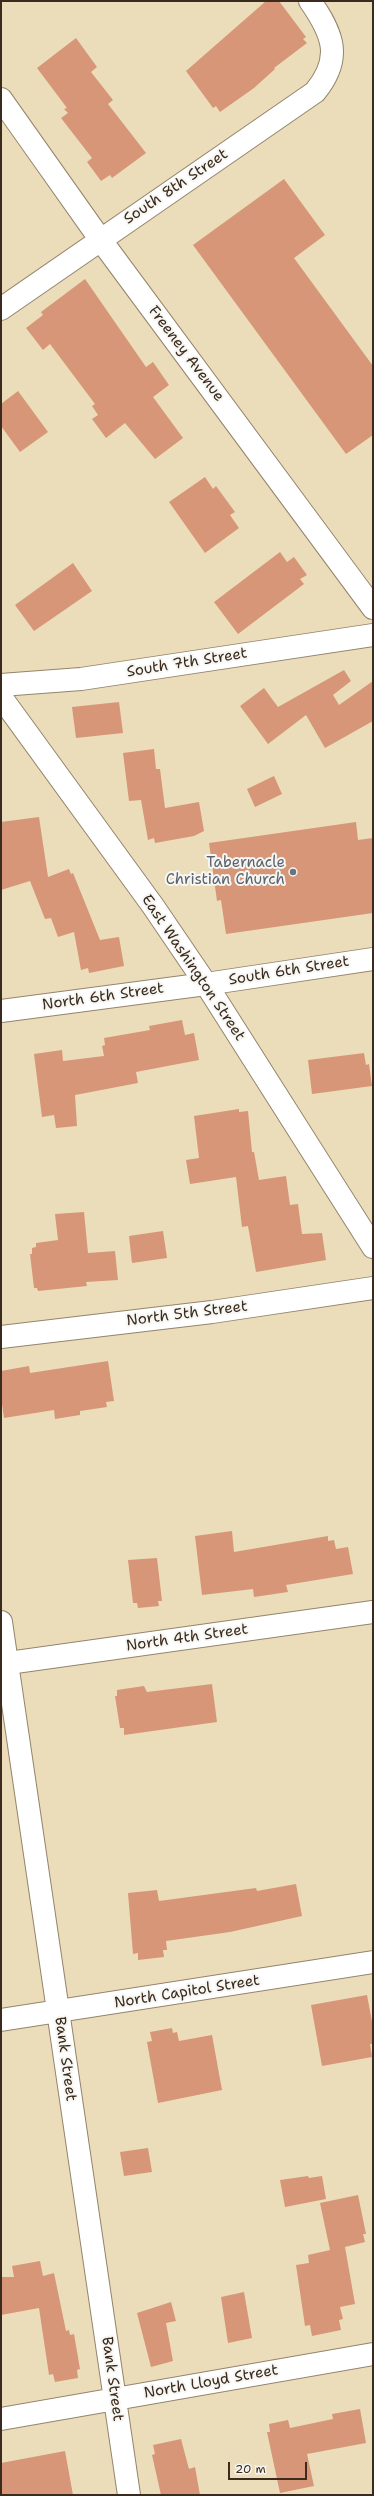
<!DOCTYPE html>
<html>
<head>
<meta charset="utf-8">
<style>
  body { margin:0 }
  #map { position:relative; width:374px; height:2496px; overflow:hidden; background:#ebddba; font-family:"Shantell Sans",sans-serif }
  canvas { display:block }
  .frame { position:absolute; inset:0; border:2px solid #3b2a1e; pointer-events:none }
  .scale { position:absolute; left:228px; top:2462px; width:79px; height:18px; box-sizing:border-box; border:2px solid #3b2a1e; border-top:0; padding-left:5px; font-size:12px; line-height:14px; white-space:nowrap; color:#3b2a1e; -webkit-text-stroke:3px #f6f6f2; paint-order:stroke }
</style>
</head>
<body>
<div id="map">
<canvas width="374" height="2496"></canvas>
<div class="frame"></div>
<div class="scale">20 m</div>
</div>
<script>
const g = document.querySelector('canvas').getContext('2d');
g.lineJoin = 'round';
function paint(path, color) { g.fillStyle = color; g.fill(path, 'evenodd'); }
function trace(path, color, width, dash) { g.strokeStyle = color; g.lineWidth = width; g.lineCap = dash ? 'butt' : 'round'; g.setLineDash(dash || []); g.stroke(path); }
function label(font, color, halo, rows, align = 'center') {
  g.font = font + ' "Shantell Sans",sans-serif'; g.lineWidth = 4; g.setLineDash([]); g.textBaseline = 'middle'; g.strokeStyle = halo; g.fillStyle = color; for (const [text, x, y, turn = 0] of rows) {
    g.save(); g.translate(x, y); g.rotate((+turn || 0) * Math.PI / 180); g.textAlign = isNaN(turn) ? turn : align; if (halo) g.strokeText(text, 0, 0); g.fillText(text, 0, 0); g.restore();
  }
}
const building = new Path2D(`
  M 266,1 L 279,1 L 306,37 L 303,39 L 307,43 L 274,68 L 275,69 L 254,88 L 220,112 L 216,106 L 213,108 L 186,71 Z
  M 76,38 L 97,67 L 91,72 L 113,100 L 108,104 L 146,153 L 112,178 L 110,175 L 101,181 L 87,162 L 92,158 L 61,118 L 68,113 L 64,109 L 67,108 L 37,68 Z
  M 284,179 L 325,235 L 294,258 L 373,366 L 373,435 L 346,454 L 193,245 Z
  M 85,279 L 146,367 L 153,362 L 169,385 L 153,397 L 183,438 L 155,459 L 125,423 L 106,438 L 92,419 L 98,415 L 92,406 L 95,404 L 50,344 L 43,350 L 26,328 L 43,315 L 41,312 Z
  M 18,391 L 48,432 L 20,452 L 1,426 L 1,404 Z
  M 205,477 L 213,489 L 216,486 L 235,512 L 230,515 L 239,528 L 205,553 L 169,502 Z
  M 280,552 L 287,562 L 294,557 L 307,575 L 300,579 L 304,584 L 238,634 L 214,602 Z
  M 73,563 L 92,591 L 34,631 L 15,605 Z
  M 344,670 L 351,681 L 333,695 L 339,705 L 373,681 L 373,721 L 325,748 L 306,715 L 268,744 L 240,706 L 264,688 L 278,707 Z
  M 119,702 L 123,733 L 76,738 L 72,707 Z
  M 154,749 L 156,769 L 160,769 L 165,808 L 199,802 L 204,831 L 194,836 L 155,843 L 154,838 L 148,840 L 141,800 L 129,801 L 123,753 Z
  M 274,776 L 282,794 L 255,807 L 247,789 Z
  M 39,817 L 48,877 L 69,869 L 71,874 L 73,873 L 100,940 L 119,937 L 124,966 L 89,973 L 88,968 L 81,970 L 74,932 L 58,937 L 51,918 L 45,919 L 30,881 L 1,890 L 1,822 Z
  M 356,822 L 358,840 L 373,838 L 373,913 L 226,934 L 221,900 L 217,901 L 209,843 Z
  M 182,1020 L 185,1035 L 194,1033 L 199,1060 L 136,1072 L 138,1083 L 75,1095 L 77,1126 L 56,1128 L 54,1115 L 42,1117 L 34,1054 L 62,1050 L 63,1061 L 104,1056 L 102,1046 L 105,1045 L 104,1038 L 150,1030 L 149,1026 Z
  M 364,1053 L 366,1065 L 369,1064 L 372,1086 L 312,1094 L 308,1060 Z
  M 239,1109 L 239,1112 L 248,1111 L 252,1152 L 254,1152 L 259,1180 L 286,1176 L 290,1205 L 298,1204 L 302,1234 L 322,1233 L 326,1260 L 256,1272 L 248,1226 L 242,1227 L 236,1177 L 190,1184 L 186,1160 L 199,1158 L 194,1116 Z
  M 84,1212 L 88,1253 L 115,1251 L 118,1280 L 86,1282 L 87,1286 L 38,1291 L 37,1288 L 34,1288 L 30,1254 L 32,1254 L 32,1248 L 36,1247 L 36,1243 L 58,1240 L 55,1214 Z
  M 163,1231 L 167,1258 L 132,1263 L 129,1236 Z
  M 108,1361 L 114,1401 L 106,1402 L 107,1407 L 80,1411 L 80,1415 L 55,1419 L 54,1410 L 4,1418 L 1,1397 L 1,1371 L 29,1366 L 30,1373 Z
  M 232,1531 L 234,1552 L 328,1536 L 328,1541 L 334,1540 L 336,1549 L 348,1547 L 353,1574 L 286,1585 L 288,1592 L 254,1597 L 253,1589 L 202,1595 L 195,1536 Z
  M 157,1558 L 162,1601 L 158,1601 L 159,1606 L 138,1608 L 137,1603 L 133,1603 L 128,1560 Z
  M 212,1684 L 217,1722 L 124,1735 L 124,1728 L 120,1728 L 115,1696 L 117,1696 L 117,1690 L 144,1686 L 147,1692 Z
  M 296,1884 L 302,1916 L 230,1932 L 166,1941 L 167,1950 L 163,1950 L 164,1957 L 138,1960 L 138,1953 L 133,1954 L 128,1893 L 157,1890 L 159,1901 L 256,1888 L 257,1891 Z
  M 367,1995 L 373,2027 L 373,2044 L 370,2044 L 372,2057 L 322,2066 L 311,2005 Z
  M 172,2028 L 173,2033 L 177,2032 L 179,2041 L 212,2035 L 222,2090 L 158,2103 L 147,2042 L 152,2041 L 150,2032 Z
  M 148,2148 L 152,2172 L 124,2176 L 120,2152 Z
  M 308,2176 L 309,2178 L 322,2176 L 326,2199 L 285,2207 L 280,2180 Z
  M 358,2195 L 366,2234 L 363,2234 L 365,2242 L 341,2248 L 345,2247 L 355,2304 L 340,2307 L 343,2319 L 339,2320 L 341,2330 L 312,2336 L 310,2325 L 305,2326 L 296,2265 L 309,2263 L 308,2255 L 330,2250 L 320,2203 Z
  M 40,2261 L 43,2276 L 54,2273 L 66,2331 L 69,2330 L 70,2335 L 74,2334 L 80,2369 L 77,2370 L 78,2378 L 55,2382 L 53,2374 L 49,2375 L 39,2308 L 1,2315 L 1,2277 L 14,2277 L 12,2266 Z
  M 244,2292 L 252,2338 L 228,2343 L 221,2297 Z
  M 171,2302 L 176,2321 L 166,2323 L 173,2361 L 151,2367 L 137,2313 Z
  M 360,2409 L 366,2443 L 307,2454 L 314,2486 L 280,2493 L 267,2432 L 270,2432 L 269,2424 L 288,2420 L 290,2428 L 333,2419 L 332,2414 Z
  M 181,2439 L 189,2469 L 195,2467 L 200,2495 L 161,2495 L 152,2455 L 155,2454 L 153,2445 Z
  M 65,2451 L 73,2495 L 1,2495 L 1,2463 Z`);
const minor = new Path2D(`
  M 1,99 L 100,239 L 373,608
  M 1,309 L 315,92 C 343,58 333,34 310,1
  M 1,685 L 81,679 L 373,635
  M 1,1011 L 206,984
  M 1,1337 L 212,1312 L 373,1288
  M 1,1622 L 129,2495
  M 1,1664 L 373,1612
  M 1,2020 L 373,1962
  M 1,2419 L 373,2354`);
const tertiary = new Path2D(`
  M 206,984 L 373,959`);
const secondary = new Path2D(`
  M 1,697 L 153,906 L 206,984 L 373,1247`);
const markers = [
  [293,872,4,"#6b7280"]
];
const streetNames = [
  ["South 8th Street",176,187,-34],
  ["Freeney Avenue",186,354,53],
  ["South 7th Street",187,663,-9],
  ["East Washington Street",193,968,56],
  ["South 6th Street",289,971,-9],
  ["North 6th Street",103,997,-8],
  ["North 5th Street",187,1314,-7],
  ["North 4th Street",187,1638,-8],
  ["North Capitol Street",187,1992,-9],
  ["Bank Street",65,2059,82],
  ["Bank Street",112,2379,82],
  ["North Lloyd Street",211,2382,-10]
];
const worshipNames = [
  ["Tabernacle",285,863],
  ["Christian Church",285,880]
];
paint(building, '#d79677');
trace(minor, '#93846c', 24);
trace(tertiary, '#93846c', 24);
trace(secondary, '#93846c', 24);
trace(minor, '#fff', 22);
trace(tertiary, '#fff', 22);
trace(secondary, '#fff', 22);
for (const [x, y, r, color] of markers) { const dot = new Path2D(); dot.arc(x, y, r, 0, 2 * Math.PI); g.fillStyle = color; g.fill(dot); trace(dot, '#f6f6f2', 1.5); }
label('15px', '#3b2a1e', '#f6f6f2', streetNames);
label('15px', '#5b616d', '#f6f6f2', worshipNames, 'right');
</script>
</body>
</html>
